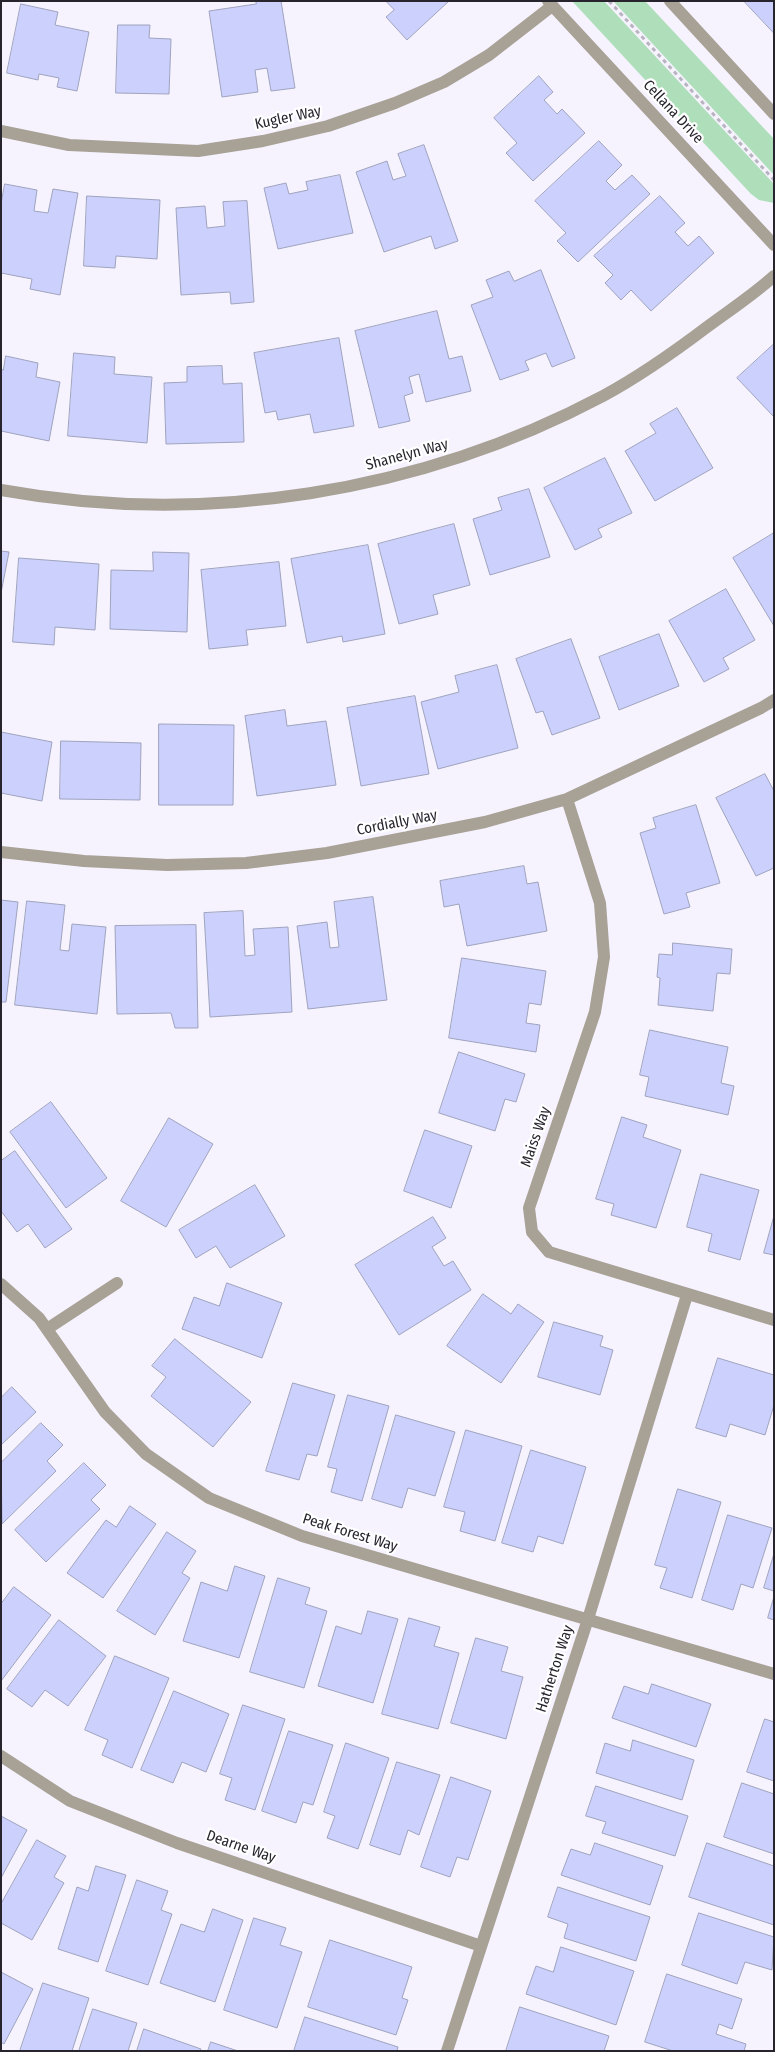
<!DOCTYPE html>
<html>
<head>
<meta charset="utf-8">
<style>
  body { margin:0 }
  #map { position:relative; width:775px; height:2052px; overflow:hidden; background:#f6f3ff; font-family:"Fira Sans Condensed",sans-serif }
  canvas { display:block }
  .frame { position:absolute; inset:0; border:2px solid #27242e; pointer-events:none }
</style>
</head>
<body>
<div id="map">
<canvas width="775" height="2052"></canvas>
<div class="frame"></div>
</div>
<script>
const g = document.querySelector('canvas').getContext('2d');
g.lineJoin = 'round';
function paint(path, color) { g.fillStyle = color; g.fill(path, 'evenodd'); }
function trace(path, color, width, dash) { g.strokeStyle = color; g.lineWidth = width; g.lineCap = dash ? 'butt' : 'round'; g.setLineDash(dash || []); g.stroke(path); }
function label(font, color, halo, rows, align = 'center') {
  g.font = font + ' "Fira Sans Condensed",sans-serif'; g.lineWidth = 4.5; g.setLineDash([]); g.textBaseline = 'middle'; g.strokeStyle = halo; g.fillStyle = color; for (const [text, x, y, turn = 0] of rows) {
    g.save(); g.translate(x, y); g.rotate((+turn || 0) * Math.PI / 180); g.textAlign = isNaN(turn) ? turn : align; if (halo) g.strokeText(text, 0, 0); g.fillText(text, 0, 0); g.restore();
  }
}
const green = new Path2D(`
  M 572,1 L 604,1 L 774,184 L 774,203 L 759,200 L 751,194 Z
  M 613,1 L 645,1 L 774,139 L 774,175 Z`);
const building = new Path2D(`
  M 256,1 L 281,1 L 295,88 L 271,91 L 267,68 L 255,70 L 258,92 L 222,97 L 209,11 L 256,4 Z
  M 386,1 L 449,1 L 407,40 L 386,17 L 394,10 Z
  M 744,1 L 774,1 L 774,33 Z
  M 21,4 L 58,12 L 55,25 L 89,32 L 77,91 L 57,87 L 59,78 L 39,74 L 38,80 L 7,73 Z
  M 118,25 L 150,25 L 149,38 L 171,39 L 169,94 L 116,93 Z
  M 539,76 L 553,92 L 544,100 L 557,114 L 562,109 L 585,133 L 533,181 L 506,153 L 517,143 L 494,118 Z
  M 599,141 L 622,165 L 606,181 L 615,190 L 632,175 L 650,194 L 578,262 L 557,241 L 566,233 L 535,201 Z
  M 424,145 L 458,241 L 435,249 L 431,236 L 384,252 L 356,172 L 387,161 L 393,180 L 406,176 L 398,154 Z
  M 340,175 L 353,233 L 278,249 L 264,188 L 286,183 L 289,194 L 308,190 L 306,182 Z
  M 5,184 L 37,190 L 34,211 L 48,213 L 53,189 L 78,193 L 60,295 L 30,289 L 32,279 L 1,273 L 1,204 Z
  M 87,196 L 160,200 L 157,259 L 116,256 L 115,268 L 84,266 Z
  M 660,196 L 685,223 L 675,232 L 688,246 L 699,236 L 714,253 L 651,311 L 631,290 L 621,300 L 605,283 L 613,275 L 594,256 Z
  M 247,201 L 254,302 L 231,304 L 230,292 L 181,295 L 176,208 L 205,206 L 207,228 L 225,226 L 223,202 Z
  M 541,270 L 575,358 L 552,367 L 546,353 L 525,361 L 529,370 L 500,380 L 471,305 L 493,297 L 486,280 L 509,271 L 514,281 Z
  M 437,311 L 449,359 L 462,356 L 471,391 L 426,402 L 419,374 L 409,377 L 413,393 L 404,396 L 410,421 L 379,428 L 355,331 Z
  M 339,338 L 354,426 L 314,433 L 310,414 L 278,420 L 276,411 L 265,413 L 254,353 Z
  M 774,344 L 774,417 L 737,378 Z
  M 74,353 L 115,357 L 114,374 L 152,377 L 147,443 L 68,436 Z
  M 6,356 L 38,363 L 36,377 L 60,382 L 49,441 L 1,431 L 1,369 L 3,370 Z
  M 222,366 L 223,384 L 242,383 L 244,442 L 166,444 L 164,383 L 187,382 L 187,367 Z
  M 677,408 L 713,468 L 655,501 L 625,451 L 656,433 L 650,424 Z
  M 605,458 L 632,513 L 598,529 L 602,537 L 575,550 L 544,488 Z
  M 529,489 L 550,557 L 490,575 L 473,519 L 502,510 L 498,498 Z
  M 454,524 L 470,585 L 433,595 L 438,614 L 399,624 L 378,544 Z
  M 774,533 L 774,626 L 733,558 Z
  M 368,545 L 385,634 L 343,642 L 342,636 L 307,643 L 291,559 Z
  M 1,551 L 9,552 L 1,593 Z
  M 153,552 L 189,553 L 187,632 L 110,629 L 111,570 L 153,571 Z
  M 19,558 L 99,564 L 95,630 L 55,627 L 54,645 L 13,642 Z
  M 279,562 L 286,626 L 246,630 L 248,645 L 209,649 L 201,570 Z
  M 726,589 L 755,640 L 723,658 L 729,669 L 704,682 L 669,621 Z
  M 659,634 L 679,686 L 619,710 L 599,657 Z
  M 571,639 L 600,718 L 552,735 L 543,711 L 536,713 L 516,659 Z
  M 497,665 L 518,748 L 438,769 L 421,702 L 459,692 L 455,676 Z
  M 415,696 L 429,774 L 361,786 L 347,708 Z
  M 285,710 L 287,726 L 326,721 L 336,785 L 257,796 L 245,716 Z
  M 159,724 L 234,725 L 233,805 L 159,805 Z
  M 1,732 L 52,742 L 42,801 L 1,793 Z
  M 61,741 L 141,743 L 140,800 L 60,799 Z
  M 765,774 L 774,791 L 774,868 L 756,876 L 716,798 Z
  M 696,805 L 720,883 L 686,893 L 690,907 L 664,914 L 640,833 L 656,828 L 653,818 Z
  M 524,866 L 527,884 L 538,882 L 547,931 L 467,946 L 459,904 L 444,907 L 440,881 Z
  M 373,897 L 387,1000 L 308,1009 L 297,926 L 327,922 L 330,948 L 339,947 L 334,902 Z
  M 1,900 L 18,902 L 6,1002 L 1,1002 Z
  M 27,901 L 65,905 L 60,950 L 69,951 L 72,924 L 106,927 L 97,1014 L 15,1005 Z
  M 243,911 L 245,956 L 255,955 L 253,929 L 288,927 L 292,1012 L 210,1017 L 204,913 Z
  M 196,925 L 198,1028 L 175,1028 L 171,1013 L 117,1014 L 115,926 Z
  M 673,943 L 732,949 L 730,974 L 717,973 L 713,1011 L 658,1005 L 660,978 L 657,977 L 659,954 L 672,955 Z
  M 462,958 L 546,971 L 541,1005 L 529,1003 L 526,1023 L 540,1025 L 536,1052 L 449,1038 Z
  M 650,1030 L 728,1047 L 721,1083 L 734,1086 L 728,1115 L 645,1096 L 649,1077 L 640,1075 Z
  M 459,1052 L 525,1074 L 516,1102 L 505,1099 L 495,1131 L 439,1113 Z
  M 51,1102 L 107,1178 L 66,1208 L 10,1132 Z
  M 622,1117 L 647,1125 L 643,1137 L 681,1150 L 656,1228 L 611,1215 L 614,1204 L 596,1199 Z
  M 169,1118 L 213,1144 L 166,1227 L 121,1201 Z
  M 425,1130 L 472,1146 L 451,1208 L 404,1191 Z
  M 15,1151 L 72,1229 L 45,1248 L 28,1224 L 17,1232 L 1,1211 L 1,1161 Z
  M 701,1174 L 759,1190 L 740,1260 L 708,1251 L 712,1234 L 687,1227 Z
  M 255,1185 L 285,1236 L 230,1268 L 216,1246 L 196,1258 L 179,1230 Z
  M 774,1216 L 774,1255 L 764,1253 Z
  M 433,1217 L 446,1238 L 432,1247 L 444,1266 L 453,1261 L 471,1290 L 399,1335 L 355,1265 Z
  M 227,1283 L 282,1303 L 262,1358 L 182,1329 L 194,1297 L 219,1306 Z
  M 483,1294 L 511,1314 L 518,1304 L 544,1322 L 501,1383 L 447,1346 Z
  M 554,1322 L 603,1336 L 600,1346 L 613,1350 L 600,1395 L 538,1377 Z
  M 175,1339 L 251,1402 L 213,1447 L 151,1396 L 166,1377 L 152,1366 Z
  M 718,1358 L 774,1375 L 774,1405 L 765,1435 L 730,1424 L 726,1437 L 696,1428 Z
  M 293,1383 L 335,1395 L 317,1456 L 307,1454 L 299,1480 L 266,1471 Z
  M 12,1387 L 36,1412 L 1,1445 L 1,1398 Z
  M 348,1395 L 389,1406 L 362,1501 L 331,1492 L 337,1469 L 328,1467 Z
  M 396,1415 L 455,1432 L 435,1496 L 408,1488 L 402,1508 L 372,1499 Z
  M 41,1423 L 63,1445 L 47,1461 L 56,1471 L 2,1524 L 1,1463 Z
  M 466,1430 L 522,1446 L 495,1541 L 460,1531 L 465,1512 L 444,1507 Z
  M 531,1450 L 586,1467 L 563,1544 L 538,1536 L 533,1552 L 502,1543 Z
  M 84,1463 L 106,1485 L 91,1500 L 100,1509 L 46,1562 L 15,1530 Z
  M 678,1489 L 721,1502 L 692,1598 L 660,1588 L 667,1568 L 655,1565 Z
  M 130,1506 L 156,1524 L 103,1598 L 67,1573 L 106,1520 L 116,1527 Z
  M 728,1515 L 772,1528 L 753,1588 L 741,1584 L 733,1610 L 702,1600 Z
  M 167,1532 L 196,1551 L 182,1573 L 190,1578 L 155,1635 L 117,1611 Z
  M 774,1554 L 774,1591 L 764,1588 Z
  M 235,1566 L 265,1576 L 239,1658 L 183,1641 L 201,1582 L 227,1591 Z
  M 278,1578 L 310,1588 L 305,1604 L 327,1611 L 304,1688 L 250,1672 Z
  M 14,1587 L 51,1615 L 1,1681 L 1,1604 Z
  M 774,1597 L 774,1620 L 768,1618 Z
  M 368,1611 L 398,1619 L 373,1703 L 318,1686 L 336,1626 L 361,1634 Z
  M 409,1618 L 440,1627 L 434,1646 L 459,1653 L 438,1729 L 382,1714 Z
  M 59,1620 L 106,1656 L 68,1706 L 45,1690 L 32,1707 L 7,1689 Z
  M 476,1638 L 508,1647 L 501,1671 L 523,1677 L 506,1739 L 451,1723 Z
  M 115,1656 L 169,1678 L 132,1768 L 102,1755 L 108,1740 L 85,1730 Z
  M 652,1684 L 711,1704 L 696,1747 L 612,1718 L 624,1686 L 648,1694 Z
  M 174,1691 L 229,1714 L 206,1772 L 182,1762 L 173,1783 L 141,1770 Z
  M 243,1705 L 285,1719 L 255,1810 L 225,1800 L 232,1778 L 220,1774 Z
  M 765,1719 L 774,1722 L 774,1781 L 747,1772 Z
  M 289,1731 L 333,1745 L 313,1805 L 303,1802 L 296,1823 L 262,1811 Z
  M 633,1740 L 694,1760 L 682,1800 L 596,1773 L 605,1743 L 630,1751 Z
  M 346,1743 L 389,1758 L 358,1849 L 327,1838 L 335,1816 L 324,1812 Z
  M 397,1762 L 440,1775 L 419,1835 L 408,1830 L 400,1855 L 370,1845 Z
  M 451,1777 L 491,1791 L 468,1860 L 457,1857 L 450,1877 L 421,1867 Z
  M 742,1783 L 774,1794 L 774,1854 L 724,1837 Z
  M 596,1786 L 688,1816 L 675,1856 L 602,1833 L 606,1822 L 586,1816 Z
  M 1,1816 L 27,1830 L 1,1878 Z
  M 37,1840 L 66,1856 L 54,1877 L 64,1883 L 32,1940 L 1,1923 L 1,1904 Z
  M 595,1843 L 663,1866 L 650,1905 L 561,1875 L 571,1849 L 590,1855 Z
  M 707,1843 L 774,1866 L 774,1925 L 689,1897 Z
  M 96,1866 L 126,1875 L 98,1962 L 58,1949 L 77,1887 L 88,1891 Z
  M 137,1880 L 168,1891 L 161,1910 L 172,1914 L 148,1985 L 106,1971 Z
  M 558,1887 L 650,1917 L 636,1961 L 564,1938 L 568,1924 L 548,1917 Z
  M 213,1909 L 243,1920 L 215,2002 L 160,1983 L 181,1924 L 204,1932 Z
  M 699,1913 L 774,1937 L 772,1970 L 745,1962 L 737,1984 L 682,1965 Z
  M 254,1918 L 286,1928 L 280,1945 L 302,1952 L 277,2028 L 224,2010 Z
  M 330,1940 L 412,1967 L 402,1998 L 408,2000 L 396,2035 L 308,2007 Z
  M 561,1947 L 634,1971 L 616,2025 L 526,1994 L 536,1966 L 553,1972 Z
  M 1,1972 L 33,1989 L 4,2044 L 1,2042 Z
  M 667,1974 L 742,1999 L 732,2029 L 719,2024 L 716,2034 L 746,2044 L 744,2051 L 673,2051 L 645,2042 Z
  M 43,1983 L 89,1998 L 72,2051 L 20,2051 Z
  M 520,2007 L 609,2036 L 604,2051 L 506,2051 Z
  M 93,2009 L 137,2023 L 128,2051 L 79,2051 Z
  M 305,2017 L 398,2047 L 397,2051 L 294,2051 Z
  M 144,2029 L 201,2049 L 200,2051 L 137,2051 Z
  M 211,2042 L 238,2051 L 208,2051 Z`);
const path = new Path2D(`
  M 609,1 L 774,180`);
const minor = new Path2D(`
  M 548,1 L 774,245
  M 670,1 L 774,114
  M 1,131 L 69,145 L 198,151 L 263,141 L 328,126 L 395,103 L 444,82 L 489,55 L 552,6
  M 1,490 C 205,527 420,493 603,396 C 640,376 674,352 707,327 C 730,310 753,295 774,276
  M 567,799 L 600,903 L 604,957 L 595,1012 L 529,1208 L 532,1232 L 549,1252 L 774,1320
  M 1,852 L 84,861 L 167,865 L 246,863 L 327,853 L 485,822 L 567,799 L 761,708 L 774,700
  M 1,1284 L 39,1318 L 105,1412 L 146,1454 L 209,1498 L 302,1536 L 774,1674
  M 47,1329 L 117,1283
  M 1,1756 L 70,1801 L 177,1843 L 481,1946
  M 447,2051 L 588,1619 L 687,1295`);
const streetNames = [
  ["Cellana Drive",673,112,47],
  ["Kugler Way",288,118,-12],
  ["Shanelyn Way",407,455,-15],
  ["Cordially Way",397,823,-11],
  ["Maiss Way",536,1137,-71],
  ["Peak Forest Way",350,1533,17],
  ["Hatherton Way",555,1669,-72],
  ["Dearne Way",241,1847,19]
];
paint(green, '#afdfba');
paint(building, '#cbd0fc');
trace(building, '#9fa3be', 1);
trace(path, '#b8b5c0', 3, [4, 4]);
trace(minor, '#a8a196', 12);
label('15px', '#27242e', '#fff', streetNames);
</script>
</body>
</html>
